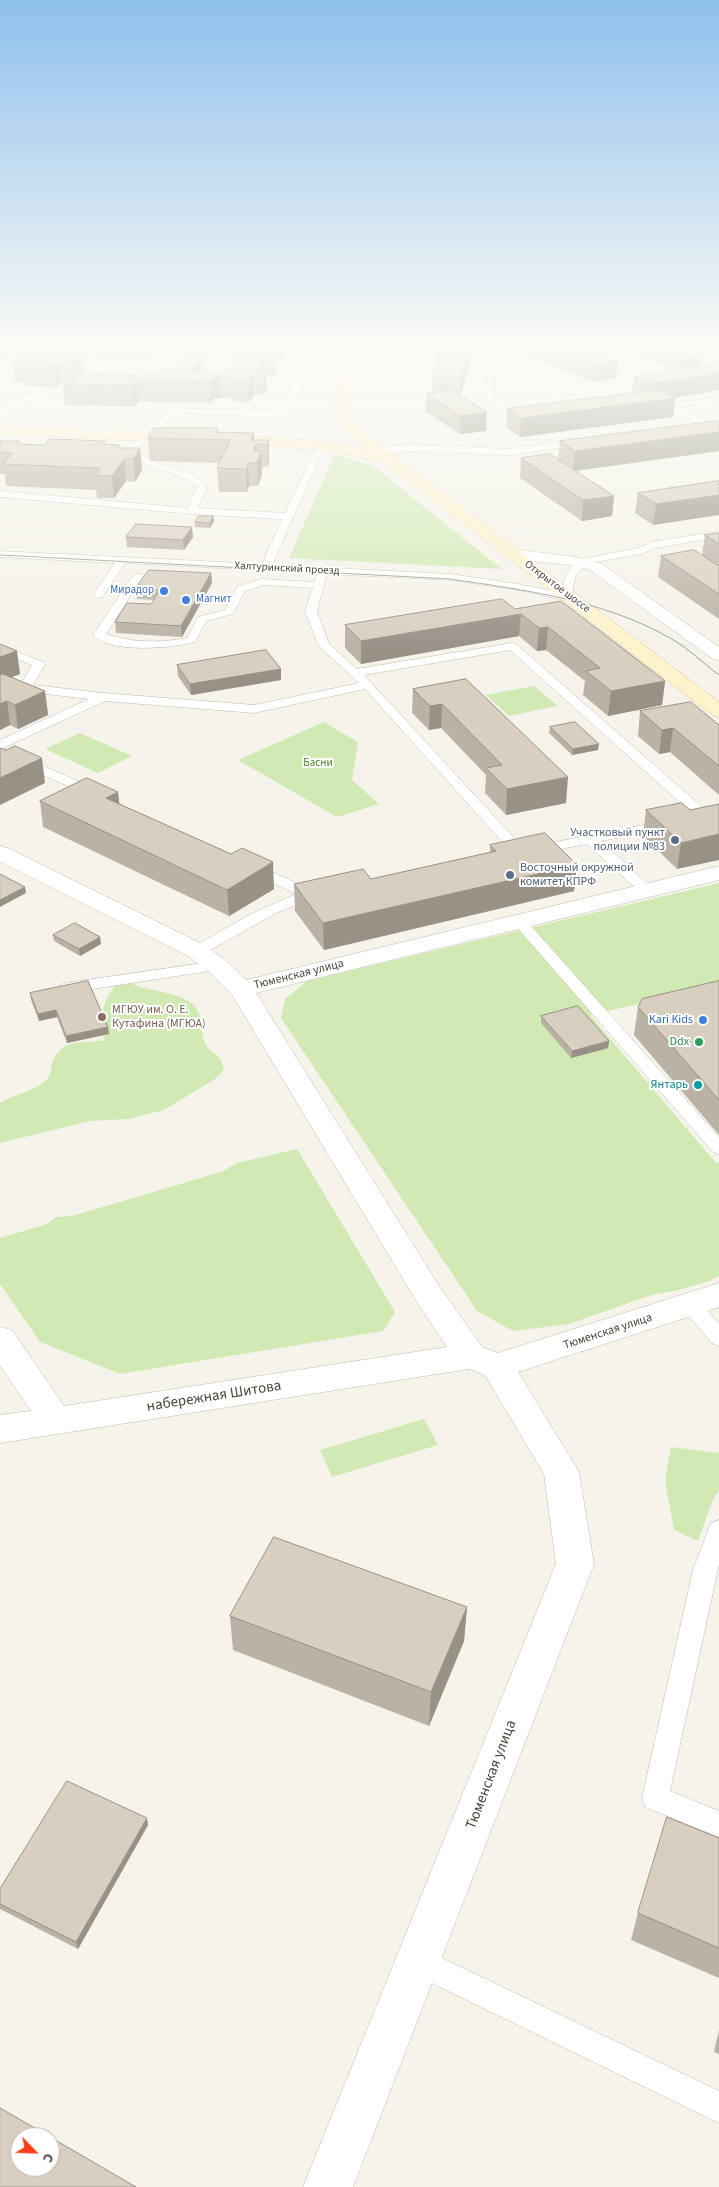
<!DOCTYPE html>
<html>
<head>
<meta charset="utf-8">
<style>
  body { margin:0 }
  #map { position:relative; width:719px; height:2187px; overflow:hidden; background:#f6f3eb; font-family:"Source Sans 3",sans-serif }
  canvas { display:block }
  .north { position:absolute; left:10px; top:2127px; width:50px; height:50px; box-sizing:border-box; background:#fff; border:1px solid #b7b4af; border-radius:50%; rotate:114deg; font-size:14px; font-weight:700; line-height:20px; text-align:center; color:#4a4438 }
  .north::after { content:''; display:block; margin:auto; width:18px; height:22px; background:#fe3e1a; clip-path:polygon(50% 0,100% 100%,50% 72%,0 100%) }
</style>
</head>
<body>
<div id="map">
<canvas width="719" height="2187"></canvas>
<div class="north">С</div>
</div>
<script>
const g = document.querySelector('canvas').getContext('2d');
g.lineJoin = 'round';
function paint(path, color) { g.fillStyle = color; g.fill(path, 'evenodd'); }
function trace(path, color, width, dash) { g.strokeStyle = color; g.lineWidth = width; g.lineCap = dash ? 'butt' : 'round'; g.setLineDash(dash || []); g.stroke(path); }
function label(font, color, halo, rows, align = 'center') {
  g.font = font + ' "Source Sans 3",sans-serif'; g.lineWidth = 4; g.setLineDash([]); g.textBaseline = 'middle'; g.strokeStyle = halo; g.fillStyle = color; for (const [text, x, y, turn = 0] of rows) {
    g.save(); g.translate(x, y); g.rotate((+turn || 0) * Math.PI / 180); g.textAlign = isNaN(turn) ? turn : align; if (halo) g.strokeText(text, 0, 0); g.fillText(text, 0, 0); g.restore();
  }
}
const green = new Path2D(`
  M 98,352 L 161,354 L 155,362 L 91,360 Z
  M 335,454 L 373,466 L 502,569 L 289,558 Z
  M 534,686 L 558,706 L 509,716 L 486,695 Z
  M 324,722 L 358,742 L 352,780 L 379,804 L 337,817 L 238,760 Z
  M 80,733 L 132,756 L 98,773 L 45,749 Z
  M 719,883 L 719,986 L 590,1015 L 716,1163 L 719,1162 L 719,1276 L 710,1281 L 675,1291 L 651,1295 L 569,1324 L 513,1331 L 477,1311 L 281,1018 L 285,999 L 307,981 Z
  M 131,983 C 151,994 189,990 199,1013 C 203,1022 201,1034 205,1043 C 211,1056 221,1051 224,1070 L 215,1079 L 164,1110 L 129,1119 L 90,1121 L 0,1143 L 0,1103 C 14,1094 38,1091 48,1078 C 52,1072 51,1062 55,1056 C 67,1038 86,1044 104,1040 C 101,1016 100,1005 116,985 Z
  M 297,1149 L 395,1312 L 383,1331 L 120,1374 L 40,1342 L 0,1284 L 0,1238 L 47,1224 L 56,1217 L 72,1216 L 221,1172 L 237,1163 Z
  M 424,1419 L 438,1445 L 332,1477 L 320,1450 Z
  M 671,1447 L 719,1453 L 719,1490 L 712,1502 L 698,1541 L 674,1530 L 665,1481 Z`);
const lane = new Path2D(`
  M 69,346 L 77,346 L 63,360 L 86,361 L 109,370 L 110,372 L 99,386 L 60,391 L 21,403 L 0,422 L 0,414 L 15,399 L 59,387 L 93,382 L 101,373 L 85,365 L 57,364 L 53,362 Z
  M 229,346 L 236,346 L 212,385 L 195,385 L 195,381 L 207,381 Z
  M 313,346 L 319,346 L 318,349 L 359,351 L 363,353 L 359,355 L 316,354 L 288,413 L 272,417 L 181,413 L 171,416 L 155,439 L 148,438 L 137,451 C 157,469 186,466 205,484 L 207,486 L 198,508 L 285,513 L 314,451 L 321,444 L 327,444 L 328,446 L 322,452 L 272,565 L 451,574 L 518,584 L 562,593 L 565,577 L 576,560 L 638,548 L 652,542 L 719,531 L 719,537 L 655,548 L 641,554 L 584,564 L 575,577 L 572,596 L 578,599 L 573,602 L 518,590 L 451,580 L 327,574 L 317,611 L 329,644 L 357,669 L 512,643 L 516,644 L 710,814 L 712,817 L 710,820 L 693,823 L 688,822 L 686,819 L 688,816 L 694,815 L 510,650 L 364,675 L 525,850 L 527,853 L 525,856 L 515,856 L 365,689 L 254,713 L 105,701 L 3,748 L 100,791 L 102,794 L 95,798 L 0,756 L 0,740 L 89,699 L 21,691 L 19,688 L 32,665 L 0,652 L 0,645 L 43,662 L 45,664 L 33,685 L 103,693 L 254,705 L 359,683 L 318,645 L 305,611 L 313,588 L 263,585 L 245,591 L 233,614 L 206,621 L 195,642 C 171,648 111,654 93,635 L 134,574 L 142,574 L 143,576 L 106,634 C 133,643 159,643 187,638 L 198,617 L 225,610 L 237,587 L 262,579 L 314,582 L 317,573 L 125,563 L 102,597 L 98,598 L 93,595 L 115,563 L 0,557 L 0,551 L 262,564 L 282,519 L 192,514 L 0,497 L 0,491 L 188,508 L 197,487 C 178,469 149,472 129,453 L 129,449 L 141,435 L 148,436 L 165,412 L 177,408 L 272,411 L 282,409 L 309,353 L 281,352 L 277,350 L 281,348 L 311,349 Z
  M 475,346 L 483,346 L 497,350 L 585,389 L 585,396 L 581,398 L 513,406 L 513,402 L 516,402 L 577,394 L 578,392 L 497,357 L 493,401 L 486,403 L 490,354 Z
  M 719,348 L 719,352 L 683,358 L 679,356 Z
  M 719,397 L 719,401 L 680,407 L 719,428 L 719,434 L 667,406 L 671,404 Z
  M 582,439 L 585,440 L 585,444 L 509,455 L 411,451 L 376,453 L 372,450 L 376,447 L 411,445 L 509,449 Z
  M 665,821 L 670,822 L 672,825 L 670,828 L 601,841 L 652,888 L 654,891 L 652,894 L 642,894 L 587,844 L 534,854 L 527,850 L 534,846 Z
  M 252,863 L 310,889 L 322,889 L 324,892 L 322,895 L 278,912 L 203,954 L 191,954 L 189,951 L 191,948 L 251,914 L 296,894 L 247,870 L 245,867 L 247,864 Z
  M 519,916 L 524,918 L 719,1137 L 719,1154 L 713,1152 L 514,924 L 511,921 L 514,918 Z
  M 217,961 L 223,963 L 225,966 L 223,969 L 66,993 L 60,991 L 58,988 L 60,985 L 66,983 Z
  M 691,1298 L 698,1300 L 719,1324 L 719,1346 L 712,1343 L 684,1310 L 681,1305 L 684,1300 Z
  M 719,1520 L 719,1564 L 670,1791 L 719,1811 L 719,1837 L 645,1807 L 642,1798 L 693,1570 L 711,1523 Z
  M 419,1947 L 719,2091 L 719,2123 L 409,1972 L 404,1962 L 409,1952 Z`);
const street = new Path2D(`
  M 513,549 L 576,557 L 602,564 L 719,647 L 719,660 L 713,659 L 590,570 C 564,561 535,564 507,557 L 505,554 L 507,551 Z
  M 0,846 L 8,848 L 206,946 L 226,961 L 246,980 L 719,866 L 719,880 L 256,993 L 439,1286 L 482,1347 L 498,1353 L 719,1283 L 719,1307 L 518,1372 L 579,1472 L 594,1564 L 353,2187 L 303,2187 L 556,1564 L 544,1474 L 485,1375 L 469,1369 L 0,1443 L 0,1415 L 31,1411 L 0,1365 L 0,1327 L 12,1330 L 64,1406 L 447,1347 L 417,1302 L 231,993 L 208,971 L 188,956 L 0,862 Z`);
const secondary = new Path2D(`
  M 356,346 L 368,346 L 346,408 L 357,425 L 373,440 L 719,702 L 719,717 L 712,715 L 385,463 L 327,450 L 227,443 L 225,440 L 227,437 L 232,436 C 278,438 324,439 369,450 L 347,431 L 332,408 Z
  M 0,426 L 187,435 L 194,439 L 187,443 L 0,434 Z`);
const tram = new Path2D(`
  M 0,555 L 450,579 C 525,590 603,600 670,638 C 688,648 703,663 719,675`);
const wall = new Path2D(`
  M 0,346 L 12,346 L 12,352 L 4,359 L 0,359 Z
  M 33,346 L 56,346 L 54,349 L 68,349 L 69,352 L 73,352 L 98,346 L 84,361 L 81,361 L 82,373 L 81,373 L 144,376 L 177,371 L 177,369 L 203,363 L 198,371 L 223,372 L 229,368 L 241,346 L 292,346 L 291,347 L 284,347 L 284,357 L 282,362 L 275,361 L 276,373 L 273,378 L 266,377 L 267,389 L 264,394 L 254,394 L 249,402 L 233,401 L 233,398 L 214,398 L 212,403 L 138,401 L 134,407 L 65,405 L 63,384 L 64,383 L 61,383 L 57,387 L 25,386 L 24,382 L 14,381 L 11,361 L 27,351 Z
  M 443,346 L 473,346 L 473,352 L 461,395 L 460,395 L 486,431 L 460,434 L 426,412 L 426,394 L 432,393 L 433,376 Z
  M 526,346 L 579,346 L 616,378 L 594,382 L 525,355 Z
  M 632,346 L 674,346 L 702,355 L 701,366 L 719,390 L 674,398 L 673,417 L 520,437 L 506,427 L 507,409 L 632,393 L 634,377 L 676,370 L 631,353 Z
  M 719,422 L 719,451 L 575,471 L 614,496 L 612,516 L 582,521 L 520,478 L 521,458 L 558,460 L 560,441 Z
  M 218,432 L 254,440 L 269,440 L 269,463 L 268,467 L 262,467 L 262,474 L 258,486 L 249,486 L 247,492 L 219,492 L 217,468 L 220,463 L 150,461 L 148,438 Z
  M 0,441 L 20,444 L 45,445 L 119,445 L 119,448 L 140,448 L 142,470 L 135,482 L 126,481 L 114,498 L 97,498 L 96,490 L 6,486 L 5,474 L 0,474 Z
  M 719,481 L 653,525 L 635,513 L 638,493 Z
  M 213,516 L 214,521 L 210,528 L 195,527 L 195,522 Z
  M 719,533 L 719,619 L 658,577 L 661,556 L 702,555 L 705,535 Z
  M 126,537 L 193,537 L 184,550 L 127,547 Z
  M 211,573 L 212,583 L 182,637 L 116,633 L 115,622 L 151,604 L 154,600 L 137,599 L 136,588 Z
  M 515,609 L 665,681 L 662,705 L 608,716 L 583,695 L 585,681 L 546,650 L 537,651 L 519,636 L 361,664 L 345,648 L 345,625 Z
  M 0,644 L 20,674 L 11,677 L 45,691 L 48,715 L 18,729 L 10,725 L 0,730 Z
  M 177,665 L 281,669 L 281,680 L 191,695 L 178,676 Z
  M 466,679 L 566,803 L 506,815 L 485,793 L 486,775 L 441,728 L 429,730 L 412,713 L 413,689 Z
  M 640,711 L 719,725 L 719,795 L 670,752 L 659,754 L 638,736 Z
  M 550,727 L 598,750 L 572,755 L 549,733 Z
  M 118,792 L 119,804 L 231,854 L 274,889 L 229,916 L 43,827 L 40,801 Z
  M 646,810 L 690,810 L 677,869 L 643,836 Z
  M 490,845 L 577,865 L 574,891 L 324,950 L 295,911 L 294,884 L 371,879 L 490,853 Z
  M 53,935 L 101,944 L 80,956 L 54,941 Z
  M 719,981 L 719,1135 L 634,1035 L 638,1007 Z
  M 30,993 L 108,1027 L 109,1034 L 67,1043 L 57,1017 L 39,1021 L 31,1000 Z
  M 541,1016 L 609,1041 L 608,1048 L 571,1058 L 541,1023 Z
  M 467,1607 L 464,1641 L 429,1726 L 233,1650 L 230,1616 Z
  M 148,1825 L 78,1949 L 0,1909 L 0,1889 Z
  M 719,1838 L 719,1978 L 631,1940 L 638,1913 Z
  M 719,2030 L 719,2054 L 714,2052 Z`);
const shadedWall = new Path2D(`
  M 3,346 L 12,346 L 12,352 L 4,359 Z
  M 52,346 L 56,346 L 47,356 L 46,352 Z
  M 94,346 L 98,346 L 84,361 L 83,357 Z
  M 272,346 L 275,346 L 276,373 L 273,378 L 273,357 L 268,353 Z
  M 282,346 L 284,346 L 284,357 L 282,362 Z
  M 470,346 L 473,346 L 473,352 L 461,395 L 461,377 Z
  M 80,353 L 82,373 L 72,384 L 70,363 Z
  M 203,355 L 203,363 L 194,378 L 193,369 Z
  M 702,355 L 701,367 L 679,371 L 681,360 Z
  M 266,357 L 267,389 L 264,394 L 263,374 L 259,369 Z
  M 618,360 L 616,378 L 594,382 L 595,365 Z
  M 59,363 L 61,383 L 57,387 L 55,367 Z
  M 253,373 L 254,394 L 249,402 L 248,381 Z
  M 719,373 L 719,390 L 665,400 L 675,398 L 673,417 L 520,437 L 521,418 L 650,402 L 651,384 Z
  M 220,377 L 221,398 L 214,398 L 212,403 L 210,382 L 213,378 Z
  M 136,380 L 138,401 L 134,407 L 132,386 Z
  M 487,412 L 486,431 L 460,434 L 461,416 Z
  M 719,432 L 719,451 L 573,471 L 575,451 Z
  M 254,433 L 254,448 L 256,444 L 257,463 L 254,459 L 251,440 Z
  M 269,440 L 269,463 L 268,467 L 267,445 Z
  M 119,445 L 121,464 L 124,459 L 126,481 L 114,498 L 112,476 L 117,448 Z
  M 140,448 L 142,470 L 135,482 L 133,459 Z
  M 261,451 L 262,474 L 258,486 L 257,463 Z
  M 248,463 L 249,486 L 247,492 L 246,469 Z
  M 719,495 L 719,515 L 653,525 L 656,504 Z
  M 614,496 L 612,516 L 582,521 L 583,500 Z
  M 213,516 L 214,521 L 210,528 L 210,523 Z
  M 192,527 L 193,537 L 184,550 L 183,540 Z
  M 211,573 L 212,583 L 182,637 L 181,626 Z
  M 521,614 L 519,636 L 361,664 L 361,641 Z
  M 548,627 L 546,650 L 537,651 L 539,628 Z
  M 17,651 L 20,674 L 0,682 L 0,657 Z
  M 281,669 L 281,680 L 191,695 L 190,684 Z
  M 665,681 L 662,705 L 608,716 L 611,691 Z
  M 45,691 L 48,715 L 18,729 L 15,705 Z
  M 7,701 L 10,725 L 0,730 L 0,704 Z
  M 442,704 L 441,728 L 429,730 L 430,706 Z
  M 673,728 L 670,752 L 659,754 L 662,730 Z
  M 599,744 L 598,750 L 572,755 L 573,749 Z
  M 42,758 L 45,783 L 0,805 L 0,778 Z
  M 568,777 L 566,803 L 506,815 L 507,789 Z
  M 118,792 L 121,817 L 106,798 Z
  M 719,834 L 719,860 L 677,869 L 681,843 Z
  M 273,862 L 274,889 L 229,916 L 227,890 Z
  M 577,865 L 574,891 L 324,950 L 323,923 Z
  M 25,887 L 26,893 L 0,907 L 0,900 Z
  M 100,937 L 101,944 L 80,956 L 79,949 Z
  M 56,1010 L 57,1017 L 39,1021 L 38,1014 Z
  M 108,1027 L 109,1034 L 67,1043 L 66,1036 Z
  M 609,1041 L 608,1048 L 571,1058 L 572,1051 Z
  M 467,1607 L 464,1641 L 429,1726 L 431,1692 Z
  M 147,1818 L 148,1825 L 78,1949 L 76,1942 Z`);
const building = new Path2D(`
  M 33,346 L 52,346 L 49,348 L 37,348 L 34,351 L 27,351 Z
  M 79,346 L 94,346 L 83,357 L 80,357 L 80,353 L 73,352 Z
  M 241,346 L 272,346 L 268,353 L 275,353 L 273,357 L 266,357 L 259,369 L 266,369 L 263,374 L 253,373 L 248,381 L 232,380 L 234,378 L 220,377 L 213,378 L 210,382 L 136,380 L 132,386 L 63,384 L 68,378 L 75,379 L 80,373 L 144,376 L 154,375 L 158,370 L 223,372 L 226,368 L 229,368 Z
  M 443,346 L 470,346 L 461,377 L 433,376 Z
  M 546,346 L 579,346 L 618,360 L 595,365 Z
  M 643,346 L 674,346 L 702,355 L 681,360 Z
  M 37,348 L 68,349 L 65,352 L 80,353 L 70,363 L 59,363 L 55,367 L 22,366 L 26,362 L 11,361 L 21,351 L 33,352 Z
  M 187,354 L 203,355 L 193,369 L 177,369 Z
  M 719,363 L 719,373 L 651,384 L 634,377 Z
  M 452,390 L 487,412 L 461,416 L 426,394 Z
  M 659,390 L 675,398 L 521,418 L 507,409 Z
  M 716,421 L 719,422 L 719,432 L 575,451 L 560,441 Z
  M 154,428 L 218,428 L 216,432 L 254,433 L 251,440 L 269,440 L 267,445 L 256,444 L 253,451 L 261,451 L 257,463 L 248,463 L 246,469 L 217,468 L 230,440 L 148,438 Z
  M 49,439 L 105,441 L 103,444 L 119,445 L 117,448 L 140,448 L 133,459 L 124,459 L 112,476 L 95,475 L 100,468 L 3,464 L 13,453 L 0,452 L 0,441 L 20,441 L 18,444 L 45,445 Z
  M 550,454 L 614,496 L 583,500 L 521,458 Z
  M 719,481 L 719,495 L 656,504 L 638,493 Z
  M 199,516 L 213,516 L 210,523 L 195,522 Z
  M 136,524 L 192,527 L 183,540 L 126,537 Z
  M 719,533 L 719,544 L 705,535 Z
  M 694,550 L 719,566 L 719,594 L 661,556 Z
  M 149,570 L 211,573 L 181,626 L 115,622 L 127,603 L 151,604 L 160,590 L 136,588 Z
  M 502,599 L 515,609 L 561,601 L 665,681 L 611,691 L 586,671 L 600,668 L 548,627 L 539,628 L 521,614 L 361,641 L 345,625 Z
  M 0,644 L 17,651 L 0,657 Z
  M 266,650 L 281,669 L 190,684 L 177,665 Z
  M 3,674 L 45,691 L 15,705 L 7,701 L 0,704 L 0,675 Z
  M 466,679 L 568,777 L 507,789 L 486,768 L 502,765 L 442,704 L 430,706 L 413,689 Z
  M 691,702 L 719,725 L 719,766 L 673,728 L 662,730 L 640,711 Z
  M 575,722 L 599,744 L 573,749 L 550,727 Z
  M 15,746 L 42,758 L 0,778 L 0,748 L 6,750 Z
  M 87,778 L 118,792 L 106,798 L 231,854 L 242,848 L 273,862 L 227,890 L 40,801 Z
  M 682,803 L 690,810 L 719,804 L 719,834 L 681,843 L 646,810 Z
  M 545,833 L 577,865 L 323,923 L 294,884 L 363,869 L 371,879 L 496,851 L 490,845 Z
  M 0,874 L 25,887 L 0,900 Z
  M 75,923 L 100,937 L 79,949 L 53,935 Z
  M 88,981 L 108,1027 L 66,1036 L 56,1010 L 38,1014 L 30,993 Z
  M 719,981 L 719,1100 L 638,1007 L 642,999 Z
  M 578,1006 L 609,1041 L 572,1051 L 541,1016 Z
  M 274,1537 L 467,1607 L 431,1692 L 230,1616 Z
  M 67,1781 L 147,1818 L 76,1942 L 0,1904 L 0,1889 Z
  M 667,1817 L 719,1838 L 719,1948 L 638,1913 Z
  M 0,2108 L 50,2137 L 20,2137 L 20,2167 L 50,2167 L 50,2137 L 136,2187 L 0,2187 Z`);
const markers = [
  [164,591,5,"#3f7fe0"],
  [186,600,5,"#3f7fe0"],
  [675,840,5,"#5c6f8a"],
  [510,875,5,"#5c6f8a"],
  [102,1017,5,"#8d6e63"],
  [703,1020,5,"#3f7fe0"],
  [699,1042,5,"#2e9e5b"],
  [698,1085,5,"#0f9aa8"]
];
const farStreetnames = [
  ["Халтуринский проезд",287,569,3],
  ["Открытое шоссе",557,587,37]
];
const farShopnames = [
  ["Мирадор",154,591],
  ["Магнит",196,600,"left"]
];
const farParknames = [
  ["Басни",318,764]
];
const serviceNames = [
  ["Участковый пункт",665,833],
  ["полиции №83",665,847],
  ["Восточный окружной",520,868,"left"],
  ["комитет КПРФ",520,882,"left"]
];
const streetNames = [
  ["Тюменская улица",299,975,-14],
  ["Тюменская улица",608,1332,-18]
];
const educationNames = [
  ["МГЮУ им. О. Е.",112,1010],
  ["Кутафина (МГЮА)",112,1024]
];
const shopNames = [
  ["Kari Kids",693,1020]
];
const leisureNames = [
  ["Ddx",689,1042]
];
const cultureNames = [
  ["Янтарь",688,1085]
];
const nearStreetnames = [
  ["набережная Шитова",214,1397,-9],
  ["Тюменская улица",492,1775,-69]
];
paint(green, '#d1eab4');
trace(lane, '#c2bbad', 1);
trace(street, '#c2bbad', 1);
trace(secondary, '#d6c79a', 1);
paint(lane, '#fff');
paint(street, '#fff');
paint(secondary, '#fff3cc');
trace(tram, '#999', 1);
paint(wall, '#bab2a5');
paint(shadedWall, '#979186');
paint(building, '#d8cfc0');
trace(building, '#979186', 1);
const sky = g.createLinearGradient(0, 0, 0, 652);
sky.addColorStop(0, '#8ec0ec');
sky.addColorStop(0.53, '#fbfaf6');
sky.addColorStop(1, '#fbfaf600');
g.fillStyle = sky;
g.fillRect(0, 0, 719, 652);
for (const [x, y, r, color] of markers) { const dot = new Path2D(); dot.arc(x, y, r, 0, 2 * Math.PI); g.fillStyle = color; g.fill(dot); trace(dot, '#fff', 2); }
label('11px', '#4a4438', '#fff', farStreetnames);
label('11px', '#366cbe', '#fff', farShopnames, 'right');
label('11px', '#497f29', '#fff', farParknames);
label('12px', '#4e5e75', '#fff', serviceNames, 'right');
label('12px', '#4a4438', '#fff', streetNames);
label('12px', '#785e54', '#fff', educationNames, 'left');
label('12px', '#366cbe', '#fff', shopNames, 'right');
label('12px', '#27864d', '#fff', leisureNames, 'right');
label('12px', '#0d838f', '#fff', cultureNames, 'right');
label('15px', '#4a4438', '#fff', nearStreetnames);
</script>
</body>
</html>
